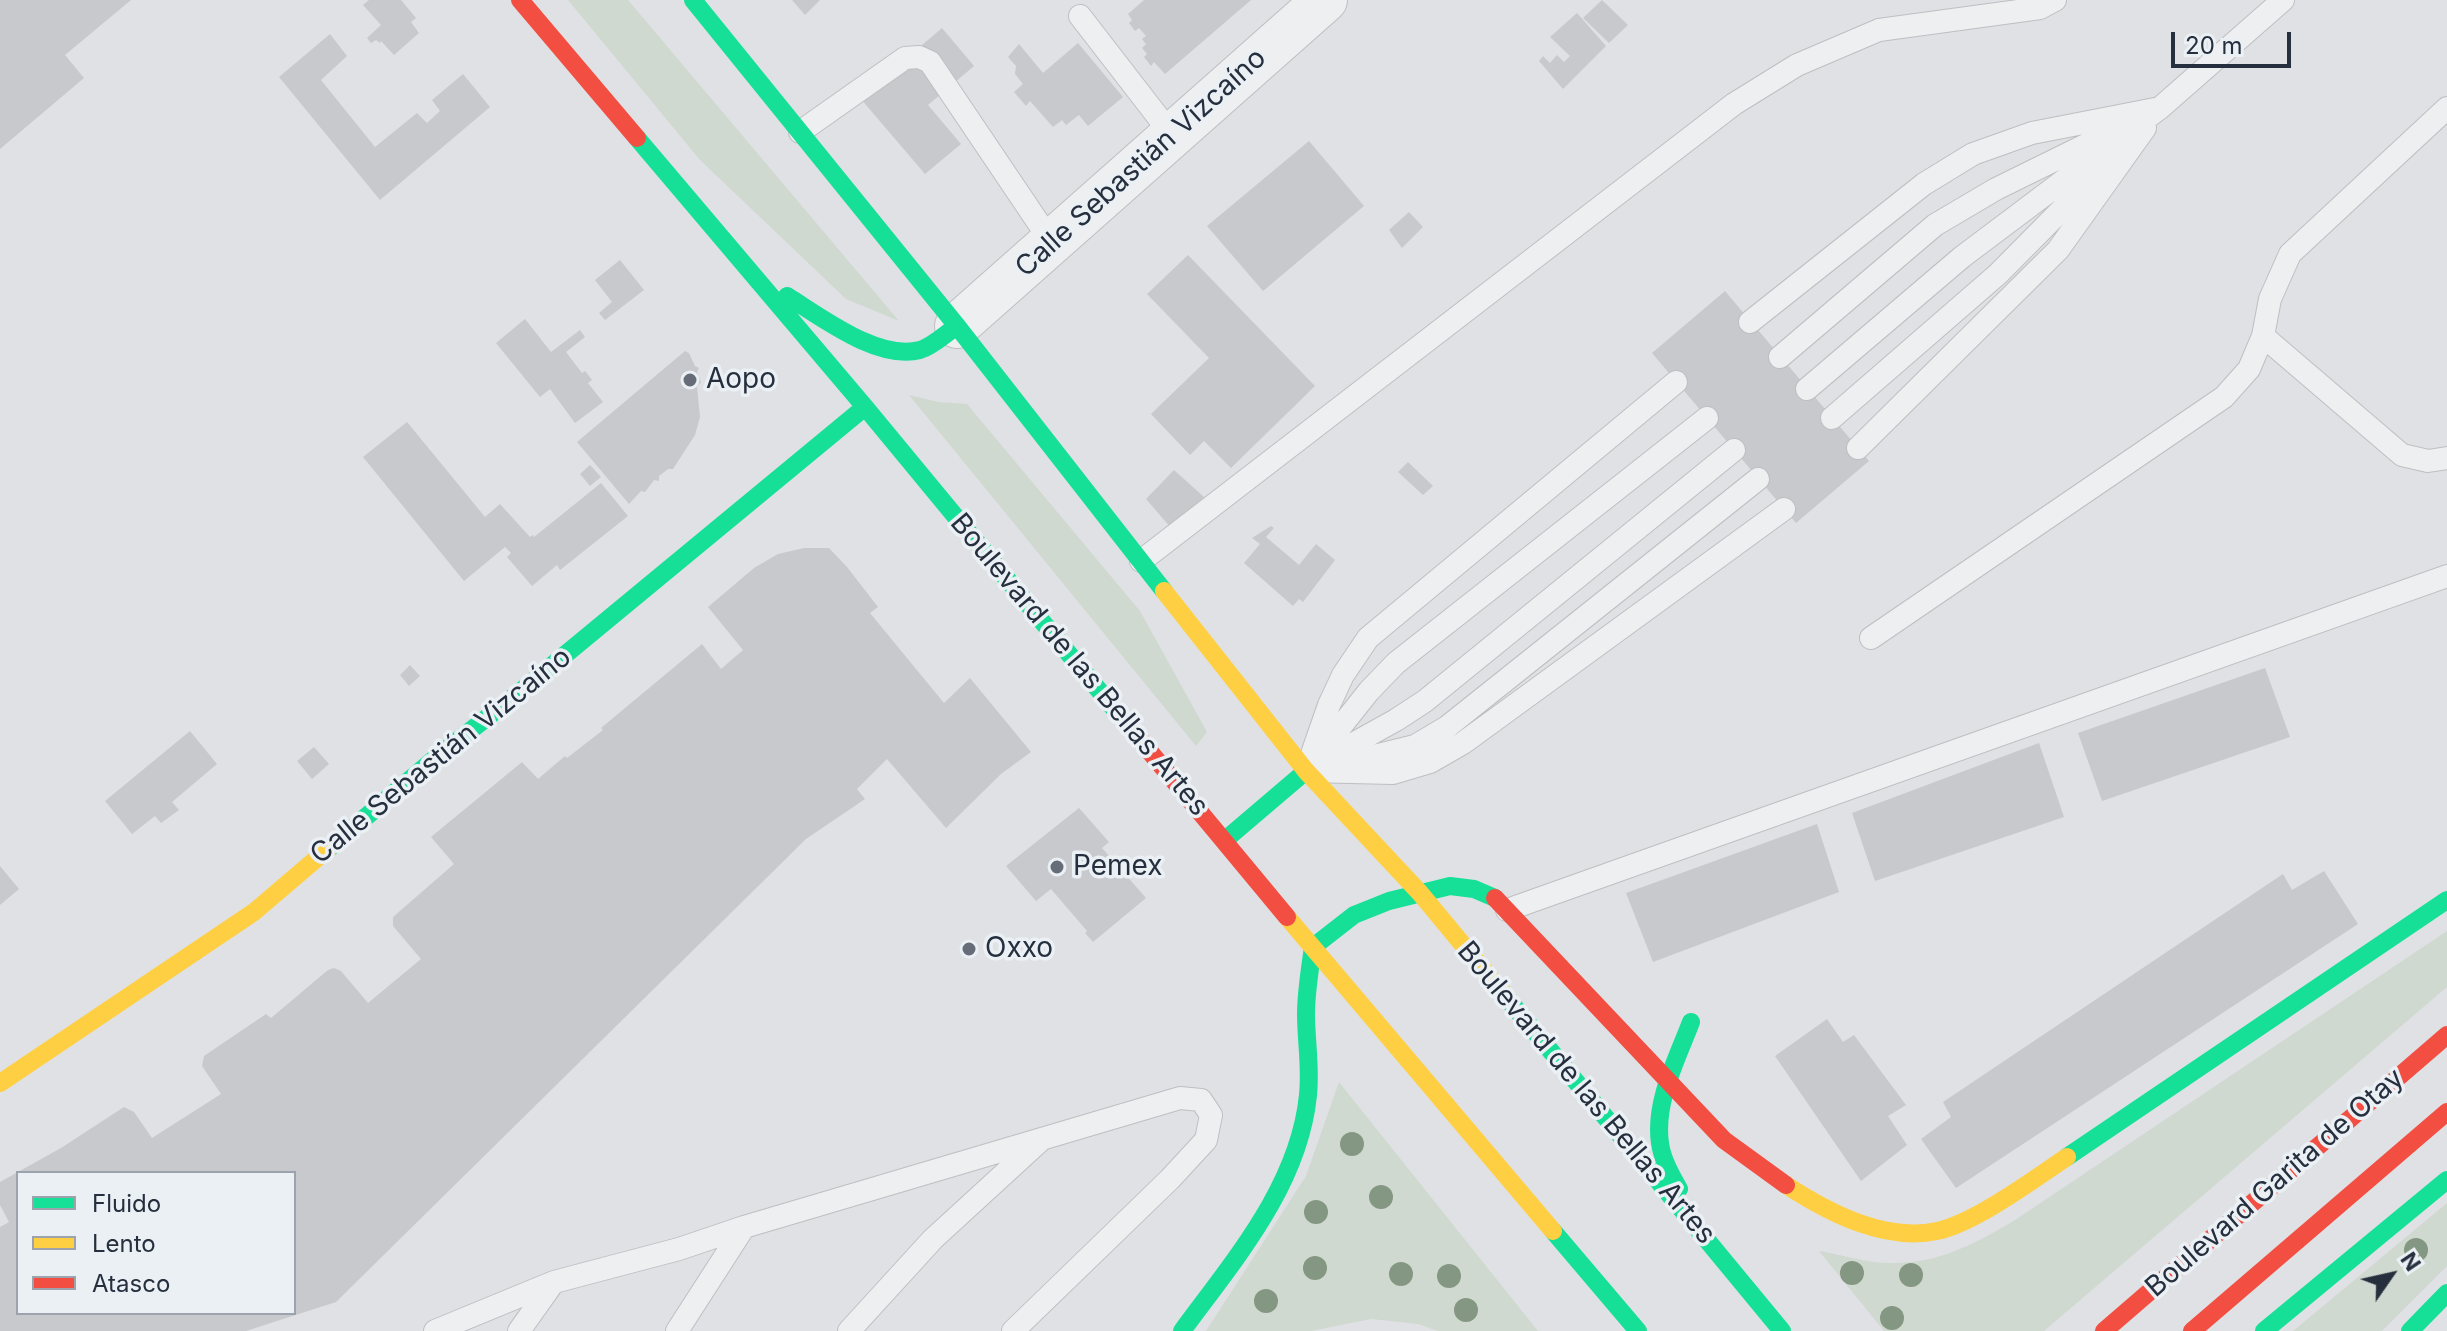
<!DOCTYPE html>
<html>
<head>
<meta charset="utf-8">
<style>
  body { margin:0 }
  #map { position:relative; width:2447px; height:1331px; overflow:hidden; background:#dfe1e4; font-family:Inter,sans-serif }
  canvas { display:block }
  .legend { position:absolute; left:16px; top:1171px; width:280px; height:144px; box-sizing:border-box; background:#ebf0f5; border:2px solid #9ca3ac; margin:0; padding:10px 14px; list-style:none; font-size:24px; color:#252f3e }
  .legend li { display:flex; align-items:center; gap:16px; height:40px }
  .legend b { width:40px; border:2px solid #9ca3ac }
  .north { position:absolute; left:2351px; top:1235px; width:80px; height:80px; -webkit-text-stroke:6px #ebf0f5; paint-order:stroke; rotate:56deg; font-size:22px; font-weight:700; line-height:32px; text-align:center; color:#252f3e }
  .north::after { content:''; display:block; margin:auto; width:28px; height:36px; background:#252f3e; clip-path:polygon(50% 0,100% 100%,50% 72%,0 100%) }
  .scale { position:absolute; left:2171px; top:32px; width:120px; height:36px; box-sizing:border-box; border:4px solid #252f3e; border-top:0; padding-left:10px; font-size:24px; line-height:28px; white-space:nowrap; color:#252f3e; -webkit-text-stroke:6px #ebf0f5; paint-order:stroke }
</style>
</head>
<body>
<div id="map">
<canvas width="2447" height="1331"></canvas>
<ul class="legend">
<li><b style="height:10px;background:#16e098"></b>Fluido</li>
<li><b style="height:10px;background:#ffcf43"></b>Lento</li>
<li><b style="height:10px;background:#f24e42"></b>Atasco</li>
</ul>
<div class="north">N</div>
<div class="scale">20 m</div>
</div>
<script>
const g = document.querySelector('canvas').getContext('2d');
g.lineJoin = 'round';
function paint(path, color) { g.fillStyle = color; g.fill(path, 'evenodd'); }
function trace(path, color, width, dash) { g.strokeStyle = color; g.lineWidth = width; g.lineCap = dash ? 'butt' : 'round'; g.setLineDash(dash || []); g.stroke(path); }
function label(font, color, halo, rows, align = 'center') {
  g.font = font + ' Inter,sans-serif'; g.lineWidth = 7; g.setLineDash([]); g.textBaseline = 'middle'; g.strokeStyle = halo; g.fillStyle = color; for (const [text, x, y, turn = 0] of rows) {
    g.save(); g.translate(x, y); g.rotate((+turn || 0) * Math.PI / 180); g.textAlign = isNaN(turn) ? turn : align; if (halo) g.strokeText(text, 0, 0); g.fillText(text, 0, 0); g.restore();
  }
}
const green = new Path2D(`
  M 568,0 L 628,0 L 899,321 L 846,299 L 700,160 Z
  M 909,395 L 938,402 L 967,404 L 1140,611 L 1207,732 L 1196,746 Z
  M 2447,931 L 2447,987 L 2044,1331 L 1884,1331 L 1819,1251 C 1843,1255 1870,1264 1894,1263 C 1939,1263 1974,1244 2012,1222 Z
  M 1339,1082 L 1538,1331 L 1438,1331 L 1418,1324 L 1371,1319 L 1311,1331 L 1206,1331 L 1306,1176 Z
  M 2447,1203 L 2447,1266 L 2382,1331 L 2293,1331 Z`);
const building = new Path2D(`
  M 0,0 L 131,0 L 65,55 L 84,78 L 0,149 Z
  M 369,0 L 401,0 L 416,18 L 411,22 L 419,33 L 394,55 L 381,41 L 380,43 L 376,40 L 371,43 L 367,38 L 381,25 L 363,5 Z
  M 792,0 L 820,0 L 805,15 Z
  M 1144,0 L 1251,0 L 1165,74 L 1154,62 L 1151,66 L 1144,57 L 1147,54 L 1142,48 L 1146,44 L 1142,39 L 1146,36 L 1139,28 L 1135,31 L 1129,23 L 1132,20 L 1128,14 Z
  M 1602,0 L 1628,25 L 1609,43 L 1583,18 Z
  M 1577,13 L 1606,46 L 1563,89 L 1539,61 L 1543,56 L 1550,63 L 1557,55 L 1564,62 L 1570,56 L 1550,37 Z
  M 942,28 L 974,66 L 928,105 L 961,144 L 925,174 L 860,98 Z
  M 330,34 L 347,56 L 321,80 L 375,147 L 417,113 L 427,123 L 440,111 L 432,100 L 463,74 L 490,107 L 380,200 L 279,77 Z
  M 1078,43 L 1123,97 L 1088,126 L 1079,115 L 1066,125 L 1062,120 L 1053,127 L 1030,101 L 1026,106 L 1014,92 L 1023,84 L 1015,74 L 1016,66 L 1008,57 L 1019,44 L 1043,73 Z
  M 1309,141 L 1364,206 L 1263,291 L 1207,226 Z
  M 1409,212 L 1423,227 L 1402,248 L 1389,230 Z
  M 1188,255 L 1315,386 L 1231,468 L 1204,441 L 1190,455 L 1151,414 L 1209,358 L 1147,294 Z
  M 620,260 L 644,290 L 605,320 L 599,313 L 612,302 L 595,280 Z
  M 1725,291 L 1869,461 L 1796,523 L 1652,353 Z
  M 525,319 L 551,352 L 580,330 L 585,337 L 566,352 L 582,373 L 585,371 L 592,380 L 588,383 L 603,402 L 575,423 L 550,389 L 540,397 L 496,343 Z
  M 685,351 L 689,353 L 695,366 L 699,368 L 697,372 L 701,382 L 697,387 L 700,417 L 695,435 L 673,469 L 668,469 L 659,476 L 659,481 L 654,480 L 645,492 L 641,491 L 629,504 L 577,442 Z
  M 407,422 L 485,517 L 500,504 L 530,537 L 533,535 L 534,537 L 601,483 L 628,516 L 560,570 L 557,565 L 532,586 L 507,557 L 511,553 L 505,547 L 464,581 L 363,457 Z
  M 1408,462 L 1433,486 L 1423,495 L 1398,472 Z
  M 590,465 L 601,477 L 590,486 L 580,474 Z
  M 1174,470 L 1204,497 L 1172,529 L 1146,499 Z
  M 1271,526 L 1274,528 L 1266,537 L 1299,565 L 1316,544 L 1335,560 L 1303,602 L 1299,599 L 1293,606 L 1244,563 L 1260,544 L 1252,538 Z
  M 804,548 L 829,548 L 847,567 L 878,607 L 870,613 L 944,703 L 970,678 L 1031,752 L 1001,774 L 946,828 L 887,759 L 857,789 L 865,799 L 806,839 L 336,1302 L 246,1331 L 0,1331 L 0,1227 L 9,1222 L 0,1205 L 0,1182 L 61,1148 L 124,1107 L 134,1112 L 152,1138 L 221,1094 L 202,1066 L 204,1056 L 266,1014 L 271,1018 L 328,970 L 334,968 L 341,971 L 368,1003 L 421,959 L 393,926 L 393,917 L 454,864 L 431,837 L 522,762 L 538,779 L 565,756 L 567,758 L 603,730 L 601,728 L 702,644 L 721,669 L 743,650 L 708,607 L 754,568 L 778,554 ZM 18,1173 L 294,1173 L 294,1313 L 18,1313 Z
  M 410,665 L 420,676 L 409,686 L 400,675 Z
  M 2265,668 L 2290,737 L 2102,801 L 2078,733 Z
  M 190,731 L 217,764 L 172,802 L 179,810 L 161,823 L 155,816 L 132,834 L 105,801 Z
  M 2039,743 L 2064,817 L 1875,881 L 1852,813 Z
  M 314,747 L 329,764 L 312,779 L 297,761 Z
  M 1079,808 L 1109,842 L 1102,848 L 1113,860 L 1109,864 L 1120,878 L 1125,874 L 1146,898 L 1093,942 L 1085,933 L 1087,931 L 1051,889 L 1036,901 L 1006,866 Z
  M 1817,824 L 1839,892 L 1653,962 L 1626,893 Z
  M 0,866 L 19,889 L 0,905 Z
  M 2324,871 L 2358,924 L 1956,1188 L 1921,1139 L 1951,1117 L 1943,1102 L 2283,874 L 2292,890 Z
  M 1827,1019 L 1843,1042 L 1854,1035 L 1906,1105 L 1888,1116 L 1907,1145 L 1861,1181 L 1775,1056 Z`);
const lane = new Path2D(`
  M 1080,16 L 1172,135
  M 800,132 L 905,58 L 919,57 L 930,62 L 1052,243
  M 1750,322 L 1924,184 L 1973,154 L 2032,133 L 2155,109
  M 2263,336 L 2402,455 L 2428,461 L 2447,458
  M 1780,357 L 1935,225 L 1996,189 L 2116,130
  M 1807,389 L 1962,257 L 2160,108 L 2283,0
  M 1832,418 L 1998,274 L 2107,164
  M 1858,448 L 2058,250 L 2145,128
  M 1141,561 L 1734,104 L 1797,65 L 1879,30 L 2040,8 L 2055,0
  M 1871,638 L 2224,397 L 2249,369 L 2263,336 L 2270,299 L 2290,254 L 2447,108
  M 1319,754 L 1369,691 L 1396,663 L 1707,418
  M 1324,760 L 1396,720 L 1425,701 L 1734,450
  M 1346,763 L 1415,746 L 1447,727 L 1758,479
  M 1306,771 L 1329,705 L 1343,675 L 1368,638 L 1676,382
  M 1308,771 L 1393,773 L 1430,762 L 1463,743 L 1784,509
  M 1507,910 L 2447,576
  M 435,1331 L 554,1282 L 679,1249 L 744,1227 L 1180,1098 L 1201,1100 L 1211,1115 L 1206,1140 L 1170,1179 L 1013,1331
  M 519,1331 L 553,1283
  M 677,1331 L 744,1227
  M 849,1331 L 933,1239 L 1041,1140`);
const street = new Path2D(`
  M 957,326 L 1325,0`);
const fast = new Path2D(`
  M 693,0 L 957,326 L 1164,591
  M 637,138 L 865,407 L 1126,723
  M 787,296 C 821,317 878,361 920,350 C 933,346 945,334 957,326
  M 1225,840 L 1306,771
  M 329,848 L 438,756 L 526,687 L 865,407
  M 1502,992 L 1782,1331
  M 2067,1157 L 2447,900
  M 1679,1189 C 1671,1175 1662,1159 1660,1143 C 1654,1102 1677,1059 1691,1022
  M 1553,1231 L 1638,1331
  M 1182,1331 C 1234,1260 1299,1186 1308,1095 C 1311,1068 1306,1041 1306,1014 C 1306,992 1310,969 1313,947 L 1354,915 L 1389,901 L 1450,886 L 1474,889 L 1495,898
  M 2264,1331 L 2447,1180
  M 2410,1331 L 2447,1293`);
const slow = new Path2D(`
  M 1164,591 L 1306,771 L 1420,893 L 1502,992
  M 1287,917 L 1553,1231
  M 0,1083 L 254,912 L 329,848
  M 1786,1185 C 1829,1213 1885,1242 1937,1231 C 1975,1223 2034,1179 2067,1157`);
const jam = new Path2D(`
  M 520,0 L 637,138
  M 1126,723 L 1287,917
  M 1495,898 L 1724,1140 L 1786,1185
  M 2104,1331 L 2447,1035
  M 2192,1331 L 2447,1112`);
const trees = [
  [1352,1144],
  [1381,1197],
  [1316,1212],
  [2416,1250],
  [1315,1268],
  [1852,1273],
  [1401,1274],
  [1911,1275],
  [1449,1276],
  [1266,1301],
  [1466,1310],
  [1892,1318]
];
const markers = [
  [690,380,8,"#666d78"],
  [1057,867,8,"#666d78"],
  [969,949,8,"#666d78"]
];
const streetNames = [
  ["Calle Sebastián Vizcaíno",1141,163,-42],
  ["Boulevard de las Bellas Artes",1079,665,50],
  ["Calle Sebastián Vizcaíno",441,756,-39],
  ["Boulevard de las Bellas Artes",1586,1093,50],
  ["Boulevard Garita de Otay",2275,1183,-41]
];
const poiNames = [
  ["Aopo",706,380],
  ["Pemex",1073,867],
  ["Oxxo",985,949]
];
paint(green, '#d0d9cf');
paint(building, '#c7c9cc');
trace(lane, '#bdbfc2', 24);
trace(street, '#bdbfc2', 46);
trace(lane, '#eeeff1', 22);
trace(street, '#eeeff1', 44);
trace(fast, '#16e098', 18);
trace(slow, '#ffcf43', 18);
trace(jam, '#f24e42', 18);
g.fillStyle = '#849782';
for (const [x, y] of trees) { g.beginPath(); g.arc(x, y, 12, 0, 2 * Math.PI); g.fill(); }
for (const [x, y, r, color] of markers) { const dot = new Path2D(); dot.arc(x, y, r, 0, 2 * Math.PI); g.fillStyle = color; g.fill(dot); trace(dot, '#ebf0f5', 3); }
label('28px', '#252f3e', '#ebf0f5', streetNames);
label('28px', '#252f3e', '#ebf0f5', poiNames, 'left');
</script>
</body>
</html>
